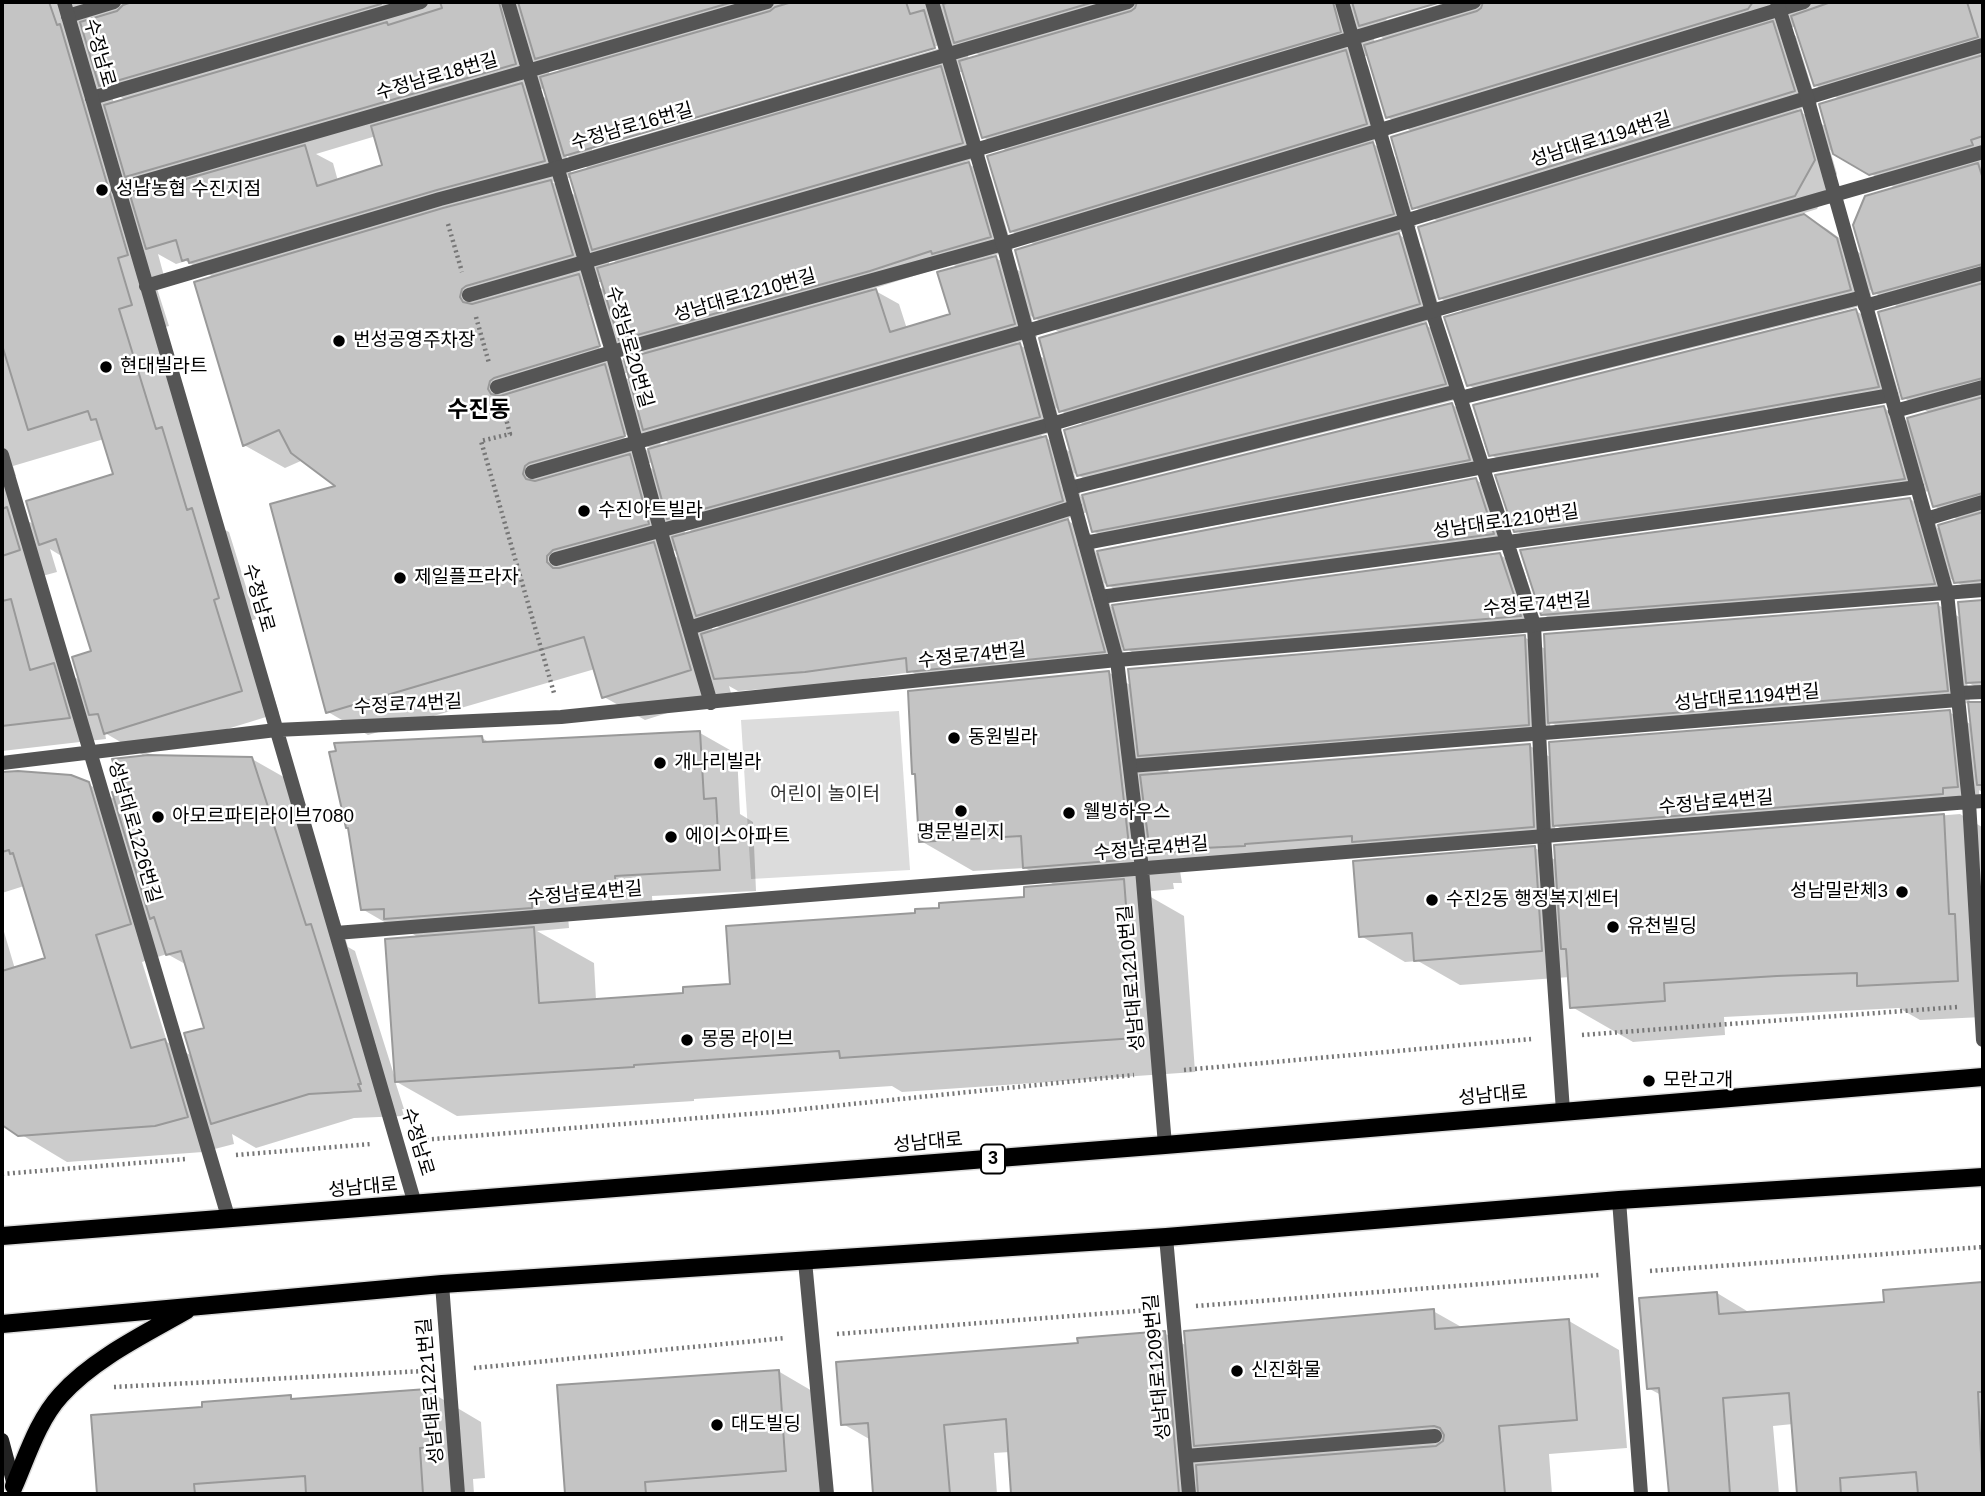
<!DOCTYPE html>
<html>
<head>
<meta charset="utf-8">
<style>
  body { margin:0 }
  #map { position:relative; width:1985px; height:1496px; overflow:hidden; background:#fff; font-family:Helvetica,sans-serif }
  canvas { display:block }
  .frame { position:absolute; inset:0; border:4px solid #000; pointer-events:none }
</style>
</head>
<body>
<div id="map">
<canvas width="1985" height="1496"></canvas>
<div class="frame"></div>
</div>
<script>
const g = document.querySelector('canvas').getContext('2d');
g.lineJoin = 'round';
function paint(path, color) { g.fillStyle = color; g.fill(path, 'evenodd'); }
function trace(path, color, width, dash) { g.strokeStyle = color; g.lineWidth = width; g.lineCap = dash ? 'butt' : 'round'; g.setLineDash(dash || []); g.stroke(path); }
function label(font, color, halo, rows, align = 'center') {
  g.font = font + ' Helvetica,"Noto Sans KR",sans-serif'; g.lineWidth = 5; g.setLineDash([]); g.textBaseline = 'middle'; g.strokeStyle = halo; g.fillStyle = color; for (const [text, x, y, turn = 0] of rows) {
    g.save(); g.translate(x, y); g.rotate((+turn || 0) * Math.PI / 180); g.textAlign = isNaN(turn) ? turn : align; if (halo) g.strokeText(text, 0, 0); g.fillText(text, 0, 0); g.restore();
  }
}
const green = new Path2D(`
  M 899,711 L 910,870 L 751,879 L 741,720 Z`);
const shadow = new Path2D(`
  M 2,2 L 1435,2 L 1384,17 L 1387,20 L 1447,2 L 1983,2 L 1983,597 L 1951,579 L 1956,596 L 1565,627 L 1542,614 L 1910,499 L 1933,513 L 1937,528 L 1960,521 L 1934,506 L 1930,491 L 1538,544 L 1515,530 L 1884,408 L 1911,423 L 1930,413 L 1904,398 L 1900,308 L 1870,290 L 1873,303 L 1491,398 L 1468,385 L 1466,313 L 1440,298 L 1439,222 L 1414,207 L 1413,132 L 1387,117 L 1369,55 L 1357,59 L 1368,65 L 1389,136 L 1370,142 L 1395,157 L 1416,227 L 1396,233 L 1422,248 L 1442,317 L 1422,323 L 1448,338 L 1467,397 L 1101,488 L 1074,473 L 1081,497 L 1451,404 L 1474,418 L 1492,472 L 1116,544 L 1093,531 L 1088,512 L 1065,519 L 1091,534 L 1096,553 L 1476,480 L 1499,493 L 1516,547 L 1131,598 L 1104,583 L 1111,607 L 1500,555 L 1523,568 L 1543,629 L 1149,662 L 1122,646 L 1126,664 L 932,684 L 912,672 L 829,684 L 738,691 L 729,686 L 731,693 L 645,720 L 604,697 L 595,669 L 368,735 L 328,712 L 339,487 L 303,460 L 285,468 L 244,445 L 215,278 L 186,261 L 176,264 L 158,254 L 164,276 L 154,279 L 169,326 L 155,330 L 223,529 L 229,532 L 256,619 L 250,621 L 279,713 L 143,755 L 105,733 L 106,739 L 2,751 ZM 1797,26 L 1815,85 L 1841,100 L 1827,127 L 1797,110 L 1817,104 L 1796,36 L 1784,30 ZM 1372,31 L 1386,40 L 1375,43 ZM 943,44 L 944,47 L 592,150 L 592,146 ZM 966,47 L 981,56 L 969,60 ZM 547,63 L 563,73 L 550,76 ZM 964,71 L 983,137 L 1009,152 L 1011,231 L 1037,246 L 1023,273 L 992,256 L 1013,250 L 991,177 L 965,162 L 985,156 L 963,81 L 952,75 ZM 545,88 L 549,100 L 533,91 ZM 110,91 L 126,100 L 114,103 ZM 376,136 L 384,166 L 338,181 L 333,163 L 316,154 ZM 1830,150 L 1897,189 L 1864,256 L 1827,229 L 1801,214 L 1817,209 L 1837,174 ZM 566,155 L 591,170 L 572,175 ZM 572,177 L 578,197 L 552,182 ZM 137,182 L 153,191 L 140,194 ZM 607,256 L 619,264 L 610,266 ZM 952,264 L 960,268 L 952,315 L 907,329 L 899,304 L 872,289 ZM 603,281 L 606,291 L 593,284 ZM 586,305 L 590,305 L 602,344 L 626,358 L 626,362 L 603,349 L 601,354 L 599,347 L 592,343 ZM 1031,316 L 1061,333 L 1047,360 L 1016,343 L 1037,337 ZM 634,347 L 647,354 L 637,357 ZM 629,372 L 632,381 L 620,375 ZM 1056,408 L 1086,426 L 1072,453 L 1041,435 L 1062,430 ZM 618,430 L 650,448 L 650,452 L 616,433 ZM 659,437 L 671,444 L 661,447 ZM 104,439 L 115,476 L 35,525 L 17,515 L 7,479 L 16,476 L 13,466 ZM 654,462 L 656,471 L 644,464 ZM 683,526 L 695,533 L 686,536 ZM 50,549 L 63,557 L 93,652 L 81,681 L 61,669 L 35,578 L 57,572 ZM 678,550 L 681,560 L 668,552 ZM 711,623 L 722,629 L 713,632 Z
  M 1856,311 L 1878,324 L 1901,400 L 1514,468 L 1491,455 Z
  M 1983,601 L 1983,691 L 1967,682 L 1970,703 L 1573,735 L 1550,722 L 1551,737 L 1168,767 L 1169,774 L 1530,746 L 1552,758 L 1949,712 L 1972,725 L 1970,704 L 1983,703 L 1983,793 L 1979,790 L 1980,805 L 1577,838 L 1555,825 L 1556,839 L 1179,865 L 1182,883 L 1173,883 L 1174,889 L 1142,892 L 1184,916 L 1195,1072 L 902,1092 L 892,1086 L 694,1099 L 694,1101 L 457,1116 L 395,1081 L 404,1109 L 402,1109 L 404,1116 L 354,1118 L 256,1148 L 232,1134 L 234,1144 L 203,1152 L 67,1162 L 2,1123 L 2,925 L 15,969 L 47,959 L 24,886 L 2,893 L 2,774 L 18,773 L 88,784 L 116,800 L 126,800 L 252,759 L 296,784 L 348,947 L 355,951 L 395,1078 L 419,938 L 407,930 L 400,931 L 362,909 L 482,738 L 492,744 L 700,733 L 737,754 L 740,814 L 753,822 L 756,891 L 652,896 L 653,912 L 568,916 L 569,928 L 537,931 L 594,963 L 596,1000 L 685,994 L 732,985 L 917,915 L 1026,899 L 1058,887 L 1025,868 L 973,871 L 921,841 L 1108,672 L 1132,686 L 1524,637 L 1547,650 L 1938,605 L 1961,618 L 1960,603 ZM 167,954 L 187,965 L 206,1029 L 192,1056 L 167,1042 L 142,962 Z
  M 1981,812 L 1983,812 L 1983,1017 L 1920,1020 L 1899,1008 L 1724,1017 L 1725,1035 L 1633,1042 L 1572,1007 L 1570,977 L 1460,985 L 1418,961 L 1405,962 L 1361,936 L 1535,848 L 1557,861 L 1556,847 L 1960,814 L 1982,827 Z
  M 1983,1284 L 1983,1494 L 1798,1494 L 1793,1424 L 1773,1426 L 1779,1494 L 1670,1494 L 1661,1395 L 1648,1388 L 1717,1293 L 1752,1314 L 1886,1303 L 1885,1291 Z
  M 1433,1311 L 1465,1329 L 1569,1321 L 1619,1350 L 1627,1448 L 1549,1454 L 1552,1494 L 1013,1494 L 1010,1452 L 994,1453 L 997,1494 L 875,1494 L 871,1440 L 843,1424 L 1079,1344 L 1164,1333 L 1187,1346 Z
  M 778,1371 L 819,1395 L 826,1494 L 567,1494 L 559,1387 Z
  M 427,1390 L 481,1422 L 485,1478 L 473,1479 L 474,1494 L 99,1494 L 92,1417 L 204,1409 L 290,1397 L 297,1401 Z`);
const building = new Path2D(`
  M 2,2 L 49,2 L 57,25 L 60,24 L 128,255 L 118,258 L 132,305 L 119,309 L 156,429 L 162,427 L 187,510 L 192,508 L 219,598 L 214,600 L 242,691 L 104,734 L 98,714 L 89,715 L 72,657 L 91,651 L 56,539 L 39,545 L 26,501 L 113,474 L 96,419 L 91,420 L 88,411 L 28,430 L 2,345 Z
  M 132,2 L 380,2 L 381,4 L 99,86 L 80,22 L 117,11 L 123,5 Z
  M 440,2 L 499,2 L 516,64 L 125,177 L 104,105 L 387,22 L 388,25 L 442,8 Z
  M 518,2 L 733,2 L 535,59 Z
  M 792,2 L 906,2 L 910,14 L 924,10 L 935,48 L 564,156 L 540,77 L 770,11 L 775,7 Z
  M 950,2 L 1094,2 L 954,43 L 943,4 Z
  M 1137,2 L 1333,2 L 1341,32 L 982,138 L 959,61 L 1131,11 L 1135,8 Z
  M 1352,2 L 1441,2 L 1359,26 Z
  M 1483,2 L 1753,2 L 1748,9 L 1386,118 L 1364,45 L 1477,11 L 1481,8 Z
  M 1831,2 L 1967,2 L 1978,37 L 1814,86 L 1791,16 Z
  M 1773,21 L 1795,91 L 1412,209 L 1391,137 Z
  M 1346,50 L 1367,124 L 1010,232 L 987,156 Z
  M 1983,55 L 1983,136 L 1971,140 L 1973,145 L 1869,175 L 1833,154 L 1819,104 Z
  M 941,66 L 963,143 L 592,250 L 569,174 Z
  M 522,83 L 545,161 L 437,190 L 189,263 L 188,259 L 182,261 L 176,240 L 146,249 L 130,195 L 305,145 L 317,186 L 382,165 L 371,126 Z
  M 1801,110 L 1815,160 L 1795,196 L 1439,299 L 1418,227 Z
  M 1373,142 L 1394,214 L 1034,319 L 1015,250 Z
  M 969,162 L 991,237 L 932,254 L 931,251 L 870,271 L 619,340 L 597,268 Z
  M 1978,163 L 1983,179 L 1983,264 L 1873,294 L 1853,225 L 1865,196 Z
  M 551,180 L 573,255 L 466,286 L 462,289 L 460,297 L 463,302 L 472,304 L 579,274 L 600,346 L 494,378 L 490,381 L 488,389 L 491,394 L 500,396 L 605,364 L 625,436 L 529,463 L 525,466 L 523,474 L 526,479 L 535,481 L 630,454 L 649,524 L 553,550 L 547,556 L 547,562 L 553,568 L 559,568 L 654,542 L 691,670 L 602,698 L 584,637 L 326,713 L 270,504 L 335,486 L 291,453 L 279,430 L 243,446 L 194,282 L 443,208 Z
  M 1804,214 L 1837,238 L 1851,290 L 1467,386 L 1444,317 Z
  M 1399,233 L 1420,304 L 1059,412 L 1039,338 Z
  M 996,256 L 1015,324 L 643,430 L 624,359 L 876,289 L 890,332 L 950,314 L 937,272 Z
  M 1983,283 L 1983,378 L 1902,399 L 1878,312 Z
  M 1856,309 L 1879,387 L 1489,456 L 1473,405 Z
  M 1426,323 L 1446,384 L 1077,476 L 1064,430 Z
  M 1020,343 L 1040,417 L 667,519 L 648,449 Z
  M 1983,397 L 1983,493 L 1933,507 L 1907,418 Z
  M 1452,403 L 1470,460 L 1092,532 L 1082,495 Z
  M 1884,406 L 1905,479 L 1514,532 L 1495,475 Z
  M 1046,436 L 1063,501 L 696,616 L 672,537 Z
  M 1476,478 L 1494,534 L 1107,586 L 1097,551 Z
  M 1910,498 L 1935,584 L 1541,615 L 1520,550 Z
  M 7,507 L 20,550 L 2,556 L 2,509 Z
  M 1983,512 L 1983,580 L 1954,583 L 1938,525 Z
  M 1068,519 L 1105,652 L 907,672 L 906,658 L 805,672 L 714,679 L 701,634 Z
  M 1500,553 L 1521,616 L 1124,650 L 1112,605 Z
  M 11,599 L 30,670 L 54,663 L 70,718 L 2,726 L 2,601 Z
  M 1983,600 L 1983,682 L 1966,683 L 1958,602 Z
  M 1938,603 L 1948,691 L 1548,723 L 1544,634 Z
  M 1525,635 L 1529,725 L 1138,756 L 1128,669 Z
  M 1109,671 L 1130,854 L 1122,854 L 1123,860 L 1023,868 L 1021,836 L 919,842 L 915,774 L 912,774 L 908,691 Z
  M 1968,702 L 1983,702 L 1983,785 L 1977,785 Z
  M 1950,710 L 1958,787 L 1943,788 L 1943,794 L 1553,826 L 1549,742 Z
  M 700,731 L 704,799 L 716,798 L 720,870 L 615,876 L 616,891 L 532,896 L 532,908 L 384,919 L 384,909 L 361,910 L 348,828 L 346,828 L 329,752 L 336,751 L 334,743 L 482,736 L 483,742 Z
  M 1530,744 L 1534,827 L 1352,842 L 1352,836 L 1245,844 L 1245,846 L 1203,848 L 1203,850 L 1150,853 L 1140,775 Z
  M 148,755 L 252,757 L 306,925 L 311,924 L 361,1084 L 358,1084 L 361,1091 L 309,1094 L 211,1124 L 184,1033 L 204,1028 L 181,951 L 166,955 L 154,917 L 150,919 L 112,792 L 123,797 L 112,759 Z
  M 18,771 L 71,775 L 89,782 L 131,924 L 96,935 L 131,1048 L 165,1039 L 188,1117 L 155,1126 L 18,1136 L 2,1125 L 2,971 L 45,958 L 13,853 L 10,854 L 9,850 L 2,852 L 2,772 Z
  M 1944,814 L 1949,914 L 1955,914 L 1958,981 L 1857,986 L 1857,973 L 1777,976 L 1664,983 L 1665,1001 L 1570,1008 L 1566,949 L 1561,949 L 1554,845 Z
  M 1535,846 L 1542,951 L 1414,961 L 1412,933 L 1359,937 L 1353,861 Z
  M 1124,879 L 1136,1038 L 840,1058 L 839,1051 L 634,1065 L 634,1067 L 395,1082 L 385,939 L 534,927 L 539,1003 L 683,993 L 683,987 L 730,984 L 726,926 L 915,913 L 915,909 L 939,908 L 939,903 L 1024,897 L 1024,887 Z
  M 1983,1282 L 1983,1392 L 1978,1392 L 1983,1494 L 1918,1494 L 1916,1472 L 1840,1478 L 1841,1494 L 1797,1494 L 1789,1393 L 1723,1398 L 1730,1494 L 1669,1494 L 1659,1388 L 1647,1389 L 1639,1298 L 1717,1292 L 1719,1314 L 1884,1302 L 1883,1290 Z
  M 1434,1309 L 1435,1329 L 1569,1319 L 1577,1420 L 1499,1426 L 1505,1494 L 1198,1494 L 1196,1465 L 1436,1446 L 1443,1441 L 1444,1435 L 1440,1428 L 1434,1426 L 1194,1446 L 1184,1331 Z
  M 1165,1331 L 1179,1494 L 1011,1494 L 1006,1419 L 944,1425 L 950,1494 L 873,1494 L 868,1423 L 841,1425 L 836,1362 L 1078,1343 L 1077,1338 Z
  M 779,1370 L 786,1471 L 645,1482 L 646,1494 L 565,1494 L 557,1385 Z
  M 427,1389 L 432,1447 L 420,1448 L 423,1494 L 306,1494 L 305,1476 L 194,1484 L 195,1494 L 97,1494 L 91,1415 L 202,1407 L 202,1402 L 291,1395 L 291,1399 Z`);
const path = new Path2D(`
  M 448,224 L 462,272
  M 476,317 L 489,363
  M 504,411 L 510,434 L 481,441 L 554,693
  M 1582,1035 L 1957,1007
  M 1184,1070 L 1531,1039
  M 421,1140 L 774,1112 L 1134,1075
  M 236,1155 L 371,1144
  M 2,1174 L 186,1159
  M 1650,1271 L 1983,1247
  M 1196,1306 L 1599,1275
  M 837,1334 L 1149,1310
  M 474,1368 L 786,1338
  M 114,1387 L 424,1371`);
const lane = new Path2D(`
  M 508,2 L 609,341 L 660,529 L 711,703
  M 1342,2 L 1432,311 L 1534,625 L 1544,836 L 1563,1111
  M 68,16 L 114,2
  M 92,98 L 421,2
  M 118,189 L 767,2
  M 469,295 L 975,150 L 1474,2
  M 1865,306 L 1983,273
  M 497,387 L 612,352 L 1003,244 L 1804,2
  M 1460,398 L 1863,297
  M 1895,411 L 1983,387
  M 532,472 C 822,389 1112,308 1401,222 C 1596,164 1789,102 1983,45
  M 1070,488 L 1458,391
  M 1926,519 L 1983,502
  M 1085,543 L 1483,467 L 1891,395
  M 556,559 L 1052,424
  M 1100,597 L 1917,487
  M 689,628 L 1075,507
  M 1958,693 L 1983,692
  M 1130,766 L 1958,700
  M 1969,802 L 1983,801
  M 1619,1200 L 1641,1494`);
const street = new Path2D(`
  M 64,2 L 415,1204
  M 932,2 L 1003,244 L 1117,660 L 1142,869 L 1165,1145
  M 1777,2 L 1807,97 L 1947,593 L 1969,802 L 1983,1040
  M 146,286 L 440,199 L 557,168 L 1128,2
  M 1052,424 L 1432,311 L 1983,152
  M 2,455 L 229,1220
  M 2,763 L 276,730 L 561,717 L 1117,660 L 1534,625 L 1983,590
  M 336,933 L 1969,802
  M 1166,1237 L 1189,1494
  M 805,1261 L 827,1494
  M 442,1284 L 458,1494
  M 1186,1456 L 1435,1436`);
const secondary = new Path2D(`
  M 2,1440 L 15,1489`);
const primary = new Path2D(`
  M 2,1236 L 1165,1145 L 1983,1077
  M 2,1324 L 442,1284 L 1166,1237 L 1619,1200 L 1983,1177
  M 14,1486 C 27,1456 38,1420 61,1395 C 93,1359 145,1334 187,1310`);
const markers = [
  [102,190,7,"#000"],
  [339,341,7,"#000"],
  [106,367,7,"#000"],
  [584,511,7,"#000"],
  [400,578,7,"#000"],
  [954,738,7,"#000"],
  [660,763,7,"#000"],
  [961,811,7,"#000"],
  [1069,813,7,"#000"],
  [158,817,7,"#000"],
  [671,837,7,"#000"],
  [1902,892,7,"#000"],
  [1432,900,7,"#000"],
  [1613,927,7,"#000"],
  [687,1040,7,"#000"],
  [1649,1081,7,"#000"],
  [1237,1371,7,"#000"],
  [717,1425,7,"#000"]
];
const shields = [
  [993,1159,24]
];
const shieldNames = [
  ["3",993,1159]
];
const streetNames = [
  ["수정남로",99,53,74],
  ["수정남로18번길",437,77,-16],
  ["수정남로16번길",632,127,-16],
  ["성남대로1194번길",1601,140,-17],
  ["성남대로1210번길",745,296,-16],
  ["수정남로20번길",629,347,74],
  ["성남대로1210번길",1506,522,-8],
  ["수정남로",258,598,74],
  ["수정로74번길",1537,605,-5],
  ["수정로74번길",972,656,-6],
  ["성남대로1194번길",1747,698,-5],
  ["수정로74번길",408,705,-3],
  ["수정남로4번길",1716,803,-5],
  ["성남대로1226번길",134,832,74],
  ["수정남로4번길",1151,849,-5],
  ["수정남로4번길",585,894,-5],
  ["성남대로1210번길",1132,978,-95],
  ["성남대로",1493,1096,-5],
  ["수정남로",417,1142,73],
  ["성남대로",928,1143,-5],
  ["성남대로",363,1188,-5],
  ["성남대로1209번길",1158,1367,-95],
  ["성남대로1221번길",431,1391,-95]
];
const poiNames = [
  ["성남농협 수진지점",116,190],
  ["번성공영주차장",353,341],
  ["현대빌라트",120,367],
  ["수진아트빌라",598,511],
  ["제일플프라자",414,578],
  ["동원빌라",968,738],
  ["개나리빌라",674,763],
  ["웰빙하우스",1083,813],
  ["아모르파티라이브7080",172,817],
  ["명문빌리지",961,833,"center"],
  ["에이스아파트",685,837],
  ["성남밀란체3",1888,892,"right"],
  ["수진2동 행정복지센터",1446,900],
  ["유천빌딩",1627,927],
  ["몽몽 라이브",701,1040],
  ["모란고개",1663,1081],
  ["신진화물",1251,1371],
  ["대도빌딩",731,1425]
];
const parkNames = [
  ["어린이 놀이터",825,795]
];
const quarterNames = [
  ["수진동",479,411]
];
paint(green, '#dcdcdc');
paint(shadow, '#0003');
paint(building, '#c4c4c4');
trace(building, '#999', 2);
trace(primary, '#dbdbdb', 21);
trace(path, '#777', 4.5, [2, 3.5]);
trace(lane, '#555', 14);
trace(street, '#555', 14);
trace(secondary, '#222', 14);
trace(primary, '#000', 18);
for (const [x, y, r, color] of markers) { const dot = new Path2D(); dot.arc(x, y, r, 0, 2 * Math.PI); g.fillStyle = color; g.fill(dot); trace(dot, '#fff', 2.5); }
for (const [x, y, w] of shields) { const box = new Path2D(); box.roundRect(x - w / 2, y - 14.5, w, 29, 5); g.fillStyle = '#fff'; g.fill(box); trace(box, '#000', 2); }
label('bold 18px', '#000', null, shieldNames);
label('19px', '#000', '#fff', streetNames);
label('19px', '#000', '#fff', poiNames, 'left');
label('19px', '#333', '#fff', parkNames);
label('bold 23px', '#000', '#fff', quarterNames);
</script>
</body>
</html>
